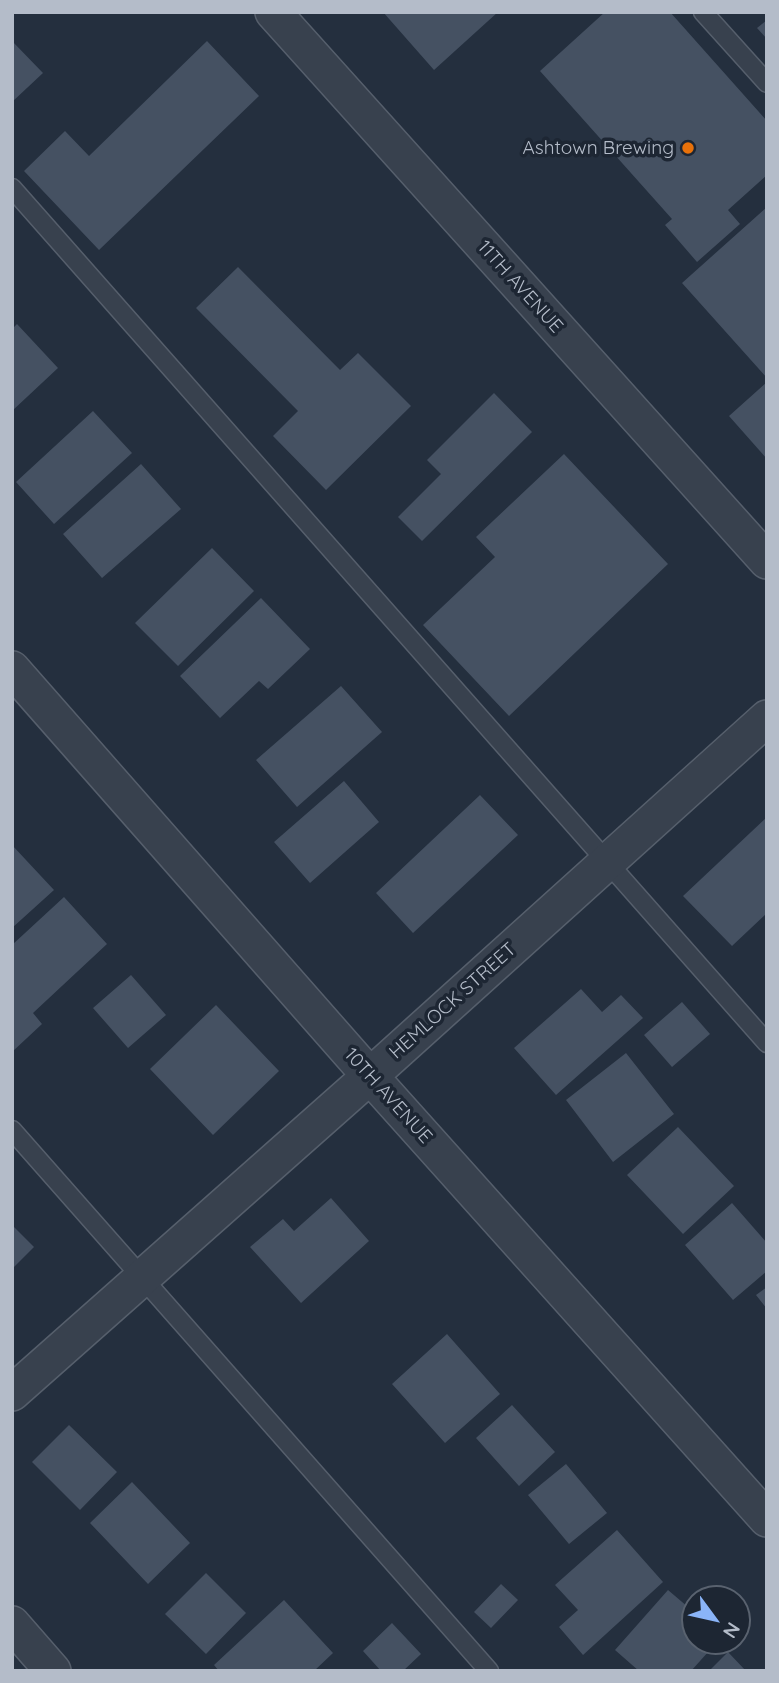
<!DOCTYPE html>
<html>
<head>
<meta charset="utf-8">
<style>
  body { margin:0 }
  #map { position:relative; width:779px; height:1683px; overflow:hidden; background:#242f3e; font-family:Quicksand,sans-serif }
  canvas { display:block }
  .frame { position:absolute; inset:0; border:14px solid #b4bcc9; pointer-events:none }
  .north { position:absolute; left:681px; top:1585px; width:70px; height:70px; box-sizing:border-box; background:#1d2633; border:2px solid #59626f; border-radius:50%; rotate:123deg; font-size:19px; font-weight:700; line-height:28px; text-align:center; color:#b4bcc9 }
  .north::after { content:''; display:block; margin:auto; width:24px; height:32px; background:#8ab4f8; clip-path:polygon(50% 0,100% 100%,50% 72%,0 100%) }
</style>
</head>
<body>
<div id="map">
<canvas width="779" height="1683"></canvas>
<div class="frame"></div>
<div class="north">N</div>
</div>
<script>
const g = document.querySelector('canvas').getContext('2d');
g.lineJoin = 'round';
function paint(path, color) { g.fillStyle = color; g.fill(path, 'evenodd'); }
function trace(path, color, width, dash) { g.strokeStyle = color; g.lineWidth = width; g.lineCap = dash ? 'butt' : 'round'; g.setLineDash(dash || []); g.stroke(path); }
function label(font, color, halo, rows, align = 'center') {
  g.font = font + ' Quicksand,sans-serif'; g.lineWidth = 7; g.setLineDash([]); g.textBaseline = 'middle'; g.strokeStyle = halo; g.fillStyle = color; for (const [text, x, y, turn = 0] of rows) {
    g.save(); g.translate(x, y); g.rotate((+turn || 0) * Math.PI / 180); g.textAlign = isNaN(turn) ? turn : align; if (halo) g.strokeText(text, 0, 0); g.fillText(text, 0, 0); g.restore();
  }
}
const building = new Path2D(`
  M 383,12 L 498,12 L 434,70 Z
  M 605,12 L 670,12 L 767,121 L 767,175 L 728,210 L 740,224 L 697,262 L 665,225 L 672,219 L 540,71 Z
  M 767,20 L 767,39 L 757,28 Z
  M 12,41 L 43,73 L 12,102 Z
  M 207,41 L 259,96 L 99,250 L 24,171 L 65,131 L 89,156 Z
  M 767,207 L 767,378 L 682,283 Z
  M 238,267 L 340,370 L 358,353 L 411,406 L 326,490 L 273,436 L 298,411 L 196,308 Z
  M 17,324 L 58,368 L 12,411 L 12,329 Z
  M 767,382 L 767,459 L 729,416 Z
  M 494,393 L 532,432 L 422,541 L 398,517 L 441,474 L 427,460 Z
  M 93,411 L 132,453 L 54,524 L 16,482 Z
  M 564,454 L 668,564 L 509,716 L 423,625 L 495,557 L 476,537 Z
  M 141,464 L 181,509 L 102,578 L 63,534 Z
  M 212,548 L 254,591 L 178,666 L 135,623 Z
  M 261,598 L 310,649 L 268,689 L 259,681 L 220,718 L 180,676 Z
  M 341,686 L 382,732 L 297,807 L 256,760 Z
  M 344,781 L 379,822 L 310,883 L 274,842 Z
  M 480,795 L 518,835 L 413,933 L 376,893 Z
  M 767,817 L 767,913 L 732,946 L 683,896 Z
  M 12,845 L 54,890 L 12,928 Z
  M 64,897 L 107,944 L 33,1013 L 42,1024 L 12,1052 L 12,945 Z
  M 131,975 L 166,1015 L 128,1048 L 93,1008 Z
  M 581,989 L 602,1012 L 621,995 L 643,1018 L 556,1095 L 514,1048 Z
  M 682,1002 L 710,1034 L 672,1067 L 644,1035 Z
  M 216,1005 L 279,1071 L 213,1135 L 150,1069 Z
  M 626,1053 L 674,1114 L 613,1162 L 566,1100 Z
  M 678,1127 L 734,1186 L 683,1234 L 627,1175 Z
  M 331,1198 L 369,1241 L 301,1303 L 250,1247 L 283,1219 L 294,1231 Z
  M 732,1203 L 767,1243 L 767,1271 L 733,1300 L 685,1245 Z
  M 12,1225 L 34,1247 L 12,1269 Z
  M 767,1287 L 767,1309 L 756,1295 Z
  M 447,1334 L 500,1394 L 445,1443 L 392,1384 Z
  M 512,1405 L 555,1452 L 519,1486 L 476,1438 Z
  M 69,1425 L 117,1472 L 80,1510 L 32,1462 Z
  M 566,1464 L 607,1513 L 569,1544 L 528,1495 Z
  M 132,1482 L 190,1543 L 148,1584 L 90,1523 Z
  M 617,1530 L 663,1582 L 583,1655 L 559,1627 L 578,1610 L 555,1585 Z
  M 206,1573 L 246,1613 L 206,1654 L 165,1614 Z
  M 501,1584 L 518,1600 L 491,1628 L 474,1612 Z
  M 668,1590 L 695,1613 L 695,1641 L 718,1641 L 691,1671 L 639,1671 L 615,1650 Z
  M 284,1600 L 333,1653 L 314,1671 L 219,1671 L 214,1665 Z
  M 392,1623 L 421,1654 L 403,1671 L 381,1671 L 363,1651 Z
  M 728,1652 L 746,1671 L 709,1671 Z`);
const lane = new Path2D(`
  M 703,12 L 767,83
  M 12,188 L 767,1043
  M 12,1130 L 489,1671`);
const street = new Path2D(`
  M 273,12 L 767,561
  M 12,669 L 370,1076 L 767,1519
  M 12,1393 L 370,1076 L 767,718
  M 12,1624 L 53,1671`);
const markers = [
  [688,148,7,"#e8710a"]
];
const poiNames = [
  ["Ashtown Brewing",674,148]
];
const streetNames = [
  ["11TH AVENUE",520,287,48],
  ["HEMLOCK STREET",453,1001,-42],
  ["10TH AVENUE",388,1096,48]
];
paint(building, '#455162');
trace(lane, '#565f6c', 21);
trace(street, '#565f6c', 38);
trace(lane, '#38414e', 18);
trace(street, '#38414e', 35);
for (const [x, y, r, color] of markers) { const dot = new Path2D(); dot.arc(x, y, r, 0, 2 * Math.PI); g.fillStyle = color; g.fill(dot); trace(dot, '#1d2633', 2.5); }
label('19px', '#b4bcc9', '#1d2633', poiNames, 'right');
label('19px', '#b4bcc9', '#1d2633', streetNames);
</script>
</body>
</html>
